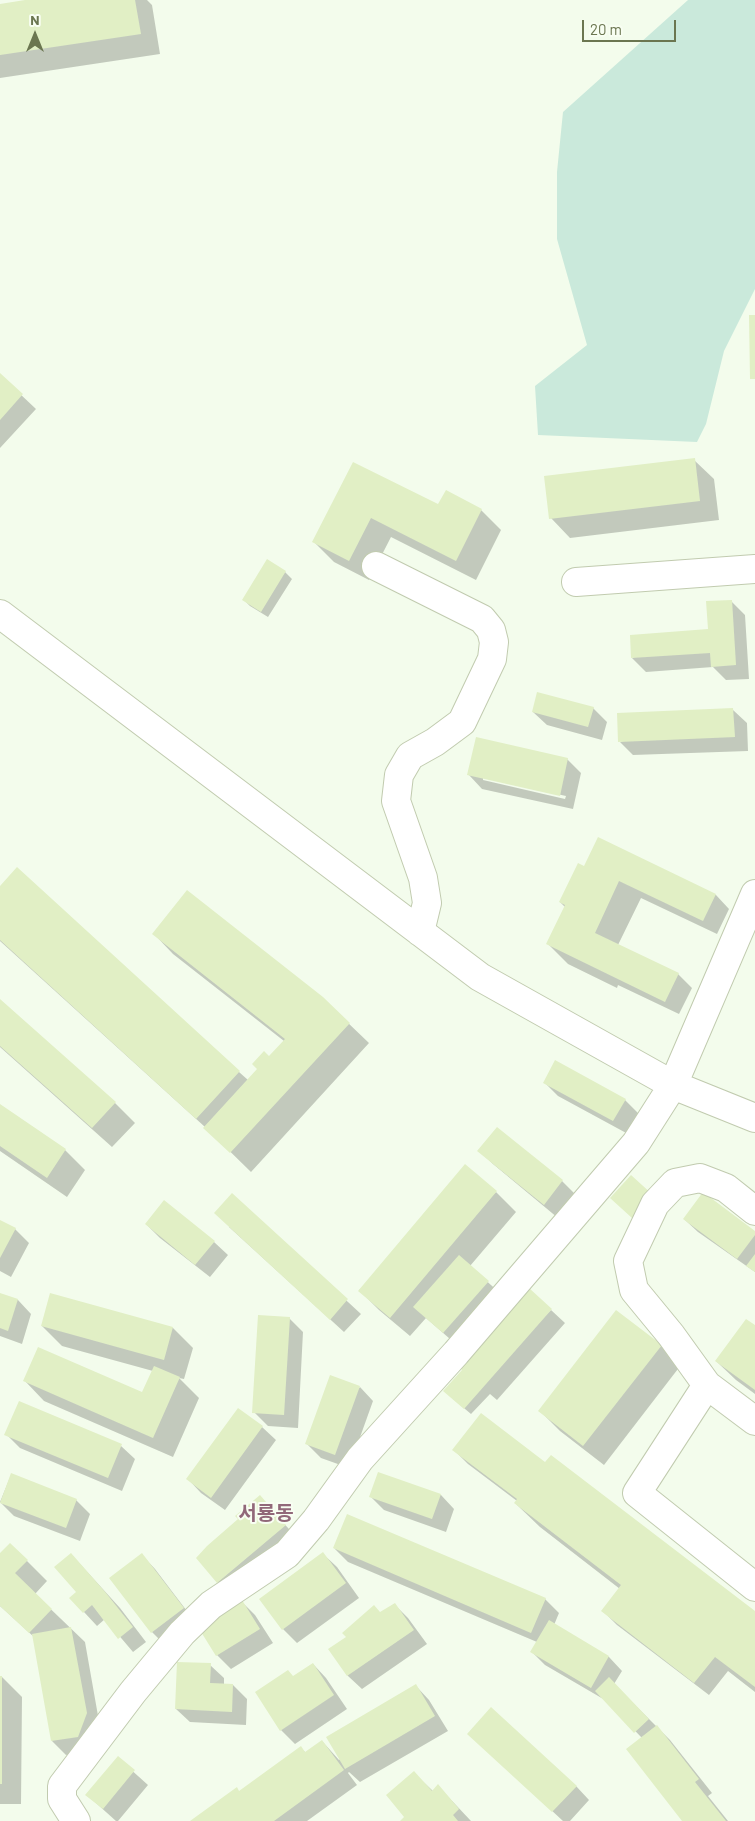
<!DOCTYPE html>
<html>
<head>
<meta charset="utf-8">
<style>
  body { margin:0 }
  #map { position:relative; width:755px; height:1821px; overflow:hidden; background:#f3fcec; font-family:Barlow,sans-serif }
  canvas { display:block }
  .north { position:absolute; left:10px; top:10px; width:50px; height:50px; -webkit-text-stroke:4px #f8fef2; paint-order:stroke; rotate:0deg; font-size:14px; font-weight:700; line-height:20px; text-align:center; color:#6b7650 }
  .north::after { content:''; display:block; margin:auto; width:18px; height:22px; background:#6b7650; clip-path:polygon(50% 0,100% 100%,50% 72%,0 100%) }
  .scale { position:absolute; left:582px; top:20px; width:94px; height:22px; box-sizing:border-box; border:2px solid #6b7650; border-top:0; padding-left:6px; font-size:15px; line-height:18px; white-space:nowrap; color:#6b7650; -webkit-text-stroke:4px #f8fef2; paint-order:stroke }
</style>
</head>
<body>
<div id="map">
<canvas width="755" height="1821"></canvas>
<div class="north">N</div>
<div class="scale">20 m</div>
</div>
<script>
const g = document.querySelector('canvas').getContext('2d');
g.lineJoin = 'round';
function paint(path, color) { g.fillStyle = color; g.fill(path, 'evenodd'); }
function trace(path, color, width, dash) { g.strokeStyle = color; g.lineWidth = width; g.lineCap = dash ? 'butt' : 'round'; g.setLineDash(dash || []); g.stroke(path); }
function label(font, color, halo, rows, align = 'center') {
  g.font = font + ' Barlow,"Noto Sans KR",sans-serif'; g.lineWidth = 4; g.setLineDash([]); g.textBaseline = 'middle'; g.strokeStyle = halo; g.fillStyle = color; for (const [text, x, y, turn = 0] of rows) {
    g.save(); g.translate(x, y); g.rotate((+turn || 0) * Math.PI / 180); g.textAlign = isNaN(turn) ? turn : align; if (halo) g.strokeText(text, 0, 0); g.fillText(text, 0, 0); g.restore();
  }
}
const green = new Path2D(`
  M 688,0 L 755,0 L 755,289 L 724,351 L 706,424 L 697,442 L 538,435 L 535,386 L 587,345 L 557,239 L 557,172 L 563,112 Z`);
const shadow = new Path2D(`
  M 34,0 L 147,0 L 152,5 L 160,54 L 0,78 L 0,5 Z
  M 0,375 L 36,409 L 0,448 Z
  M 694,460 L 714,479 L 719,520 L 570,538 L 551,518 Z
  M 353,464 L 439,506 L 481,510 L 501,530 L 476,580 L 391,537 L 369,580 L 334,562 L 314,542 Z
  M 285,572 L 292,579 L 268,617 L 250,606 L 243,599 Z
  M 731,601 L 745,615 L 749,679 L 726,680 L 713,667 L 646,672 L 632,658 L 710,630 Z
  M 593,708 L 607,722 L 602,740 L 547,725 L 533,712 Z
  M 733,710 L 747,723 L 748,751 L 633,755 L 620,742 Z
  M 567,759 L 581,773 L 573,809 L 482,789 L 469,775 ZM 483,778 L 566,796 L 565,799 L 483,780 Z
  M 598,839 L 716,895 L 729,909 L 717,934 L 641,898 L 618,945 L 678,974 L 692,988 L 679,1014 L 618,985 L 617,988 L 568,964 L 548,944 L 565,907 L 560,902 L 584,868 Z
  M 0,887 L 239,1072 L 248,1080 L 284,1041 L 173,954 L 154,934 L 322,998 L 369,1043 L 251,1172 L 205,1127 L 0,941 Z
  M 0,1001 L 115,1103 L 135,1123 L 112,1147 L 0,1047 Z
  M 544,1082 L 625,1100 L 639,1114 L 628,1134 L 558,1096 Z
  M 0,1106 L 65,1150 L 85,1170 L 67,1197 L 0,1151 Z
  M 497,1129 L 562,1181 L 576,1195 L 558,1218 L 493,1164 L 479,1151 Z
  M 496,1192 L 516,1212 L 470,1266 L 502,1295 L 458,1346 L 426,1318 L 410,1336 L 379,1310 L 359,1290 Z
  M 232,1195 L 361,1314 L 344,1332 L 229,1227 Z
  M 684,1219 L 755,1233 L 755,1272 L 698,1232 Z
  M 0,1221 L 15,1229 L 29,1243 L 11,1277 L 0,1271 Z
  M 146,1224 L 214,1242 L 228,1255 L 210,1277 L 160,1238 Z
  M 0,1294 L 18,1300 L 31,1314 L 22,1344 L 0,1336 Z
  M 51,1294 L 173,1328 L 193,1348 L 184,1379 L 179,1378 L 199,1398 L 173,1457 L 44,1401 L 25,1381 L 143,1394 L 153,1371 L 62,1346 L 42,1326 Z
  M 551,1310 L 565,1323 L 497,1400 L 490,1394 L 471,1414 L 452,1398 Z
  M 289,1318 L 303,1332 L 298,1428 L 268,1426 L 254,1412 Z
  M 755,1327 L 755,1394 L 736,1380 L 716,1361 Z
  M 661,1346 L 681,1365 L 604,1465 L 560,1431 L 540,1411 Z
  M 360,1387 L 373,1401 L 349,1468 L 321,1458 L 307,1444 Z
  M 262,1427 L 276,1440 L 225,1510 L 201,1493 L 188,1479 Z
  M 6,1434 L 121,1446 L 135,1459 L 122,1491 L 20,1448 Z
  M 454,1450 L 545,1464 L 755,1613 L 755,1692 L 728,1671 L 709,1695 L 617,1625 L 603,1611 L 620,1589 L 540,1527 L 515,1503 L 517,1501 L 468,1464 Z
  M 11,1475 L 76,1500 L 90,1514 L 80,1541 L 14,1516 L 0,1502 Z
  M 441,1495 L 454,1509 L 446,1532 L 384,1510 L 371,1497 Z
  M 260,1497 L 298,1539 L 232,1596 L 218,1582 L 240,1519 Z
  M 10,1544 L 47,1581 L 35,1594 L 85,1642 L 100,1727 L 91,1750 L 66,1755 L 52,1741 L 34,1637 L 0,1606 L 0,1555 Z
  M 334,1548 L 545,1599 L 559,1613 L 554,1625 L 609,1657 L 622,1671 L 614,1684 L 670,1740 L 712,1793 L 708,1796 L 728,1821 L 684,1821 L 642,1738 L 605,1700 L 545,1665 L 532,1652 L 537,1642 L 348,1562 Z
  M 71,1554 L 120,1608 L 146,1642 L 133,1652 L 105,1619 L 97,1626 L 84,1612 L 78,1592 Z
  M 323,1554 L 337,1567 L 359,1598 L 297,1643 L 283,1629 L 261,1600 Z
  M 142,1555 L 155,1569 L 196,1623 L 166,1646 L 152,1632 Z
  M 242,1602 L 255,1615 L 273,1643 L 231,1669 L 217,1655 Z
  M 394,1604 L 408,1618 L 427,1644 L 362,1689 L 348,1676 L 330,1650 Z
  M 313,1664 L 326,1678 L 347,1709 L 295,1744 L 281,1730 L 257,1693 L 294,1677 Z
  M 210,1665 L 224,1678 L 224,1684 L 233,1685 L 247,1699 L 246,1725 L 190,1722 L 176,1709 Z
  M 0,1677 L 2,1677 L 22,1697 L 21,1804 L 0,1804 Z
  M 416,1686 L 429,1700 L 448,1731 L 360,1782 L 349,1772 L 348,1773 L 357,1785 L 307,1821 L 192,1821 L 240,1792 L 301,1748 L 306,1753 L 322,1741 L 339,1760 Z
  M 483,1747 L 576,1786 L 589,1800 L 570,1821 L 563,1821 Z
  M 118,1758 L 148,1785 L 118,1821 L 116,1821 L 87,1795 Z
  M 414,1773 L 433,1791 L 438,1786 L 471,1821 L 402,1821 L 406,1817 Z`);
const building = new Path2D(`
  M 25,0 L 135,0 L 141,34 L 0,55 L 0,4 Z
  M 749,315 L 755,315 L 755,379 L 750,379 Z
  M 0,373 L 23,394 L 0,420 Z
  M 695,458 L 700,501 L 549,519 L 544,476 Z
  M 353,462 L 438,504 L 446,490 L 482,509 L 456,561 L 371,518 L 349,561 L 312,542 Z
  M 267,559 L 286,571 L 261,612 L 242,600 Z
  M 732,600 L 736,665 L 711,667 L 710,653 L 631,658 L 630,635 L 708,629 L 706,601 Z
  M 537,692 L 594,707 L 588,727 L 532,712 Z
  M 733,708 L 735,737 L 618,742 L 617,713 Z
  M 476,737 L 568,758 L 560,796 L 467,775 Z
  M 598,837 L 716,894 L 703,921 L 619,881 L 595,933 L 679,973 L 665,1002 L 546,944 L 565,905 L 559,902 L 578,863 L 584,866 Z
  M 17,867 L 240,1071 L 196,1119 L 0,940 L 0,886 Z
  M 187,890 L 323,997 L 350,1023 L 230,1153 L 203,1128 L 257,1069 L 252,1064 L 264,1051 L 269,1056 L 285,1039 L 152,934 Z
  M 0,999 L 116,1102 L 92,1128 L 0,1046 Z
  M 555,1060 L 626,1099 L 613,1121 L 543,1083 Z
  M 0,1104 L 66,1149 L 47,1178 L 0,1146 Z
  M 497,1127 L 563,1180 L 544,1205 L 477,1151 Z
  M 465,1164 L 497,1191 L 390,1318 L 358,1291 Z
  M 631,1175 L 653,1195 L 632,1218 L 610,1198 Z
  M 703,1192 L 755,1231 L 755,1235 L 737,1259 L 683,1219 Z
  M 232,1193 L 348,1299 L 330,1320 L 214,1213 Z
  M 164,1200 L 215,1241 L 195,1265 L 145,1224 Z
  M 0,1220 L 16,1228 L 0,1258 Z
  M 755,1254 L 755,1272 L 746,1266 Z
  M 459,1255 L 489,1281 L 443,1333 L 413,1307 Z
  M 529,1288 L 552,1309 L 464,1409 L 443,1391 L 462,1370 L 459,1366 Z
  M 0,1293 L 18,1299 L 8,1331 L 0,1328 Z
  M 50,1293 L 173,1327 L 164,1360 L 41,1326 Z
  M 616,1310 L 662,1345 L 583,1446 L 538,1411 Z
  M 258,1315 L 290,1317 L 284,1415 L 252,1413 Z
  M 746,1319 L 755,1325 L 755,1390 L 715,1361 Z
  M 38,1347 L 142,1392 L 154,1366 L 180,1377 L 153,1438 L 23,1381 Z
  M 330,1375 L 360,1386 L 335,1455 L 305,1444 Z
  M 19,1401 L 122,1444 L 108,1478 L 4,1435 Z
  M 238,1408 L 263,1426 L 211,1498 L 186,1479 Z
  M 481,1413 L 545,1462 L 551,1455 L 755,1611 L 755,1687 L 715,1657 L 694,1683 L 601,1611 L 621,1585 L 514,1503 L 517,1499 L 452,1450 Z
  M 378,1472 L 441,1494 L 432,1519 L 369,1497 Z
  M 11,1473 L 77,1499 L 66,1528 L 0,1503 Z
  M 260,1495 L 286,1525 L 217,1583 L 196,1558 L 207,1546 L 238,1519 L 235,1516 Z
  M 347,1514 L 546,1598 L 531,1633 L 333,1548 Z
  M 10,1543 L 28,1560 L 15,1573 L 52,1609 L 29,1633 L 0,1606 L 0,1553 Z
  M 323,1552 L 346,1583 L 282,1630 L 259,1599 Z
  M 71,1553 L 106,1593 L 133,1627 L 118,1639 L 92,1605 L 83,1613 L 69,1598 L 76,1592 L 54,1567 Z
  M 142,1553 L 184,1608 L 151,1633 L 109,1578 Z
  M 242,1600 L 260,1629 L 216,1656 L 198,1627 Z
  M 395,1603 L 414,1630 L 347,1676 L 328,1649 L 346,1637 L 342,1633 L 374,1605 L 380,1612 Z
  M 549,1620 L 609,1656 L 591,1688 L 530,1652 Z
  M 71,1627 L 87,1713 L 78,1737 L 51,1741 L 32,1634 Z
  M 177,1662 L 211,1663 L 210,1683 L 233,1684 L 232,1712 L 175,1709 Z
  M 313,1663 L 334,1695 L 280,1731 L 255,1692 L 288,1670 L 293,1676 Z
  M 0,1676 L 2,1676 L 2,1784 L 0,1784 Z
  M 609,1677 L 649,1719 L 634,1733 L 595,1691 Z
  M 416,1684 L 435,1716 L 345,1769 L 326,1737 Z
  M 491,1707 L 577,1786 L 552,1812 L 467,1734 Z
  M 657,1725 L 699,1779 L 695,1782 L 726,1821 L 682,1821 L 626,1749 Z
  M 322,1740 L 344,1770 L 274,1821 L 190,1821 L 237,1787 L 239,1791 L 301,1746 L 305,1752 Z
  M 118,1756 L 135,1770 L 103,1809 L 85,1795 Z
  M 414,1771 L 432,1791 L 438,1784 L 459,1809 L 453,1815 L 458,1821 L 400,1821 L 404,1817 L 386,1795 Z`);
const minor = new Path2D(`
  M 376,566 L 482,619 L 491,630 L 494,642 L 492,659 L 462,722 L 435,742 L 410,756 L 399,775 L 396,801 L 423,878 L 427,903 L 420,932
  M 576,582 L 755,569
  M 0,614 L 480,977 L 673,1085 L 755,1118
  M 755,1211 L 726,1188 L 700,1178 L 675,1183 L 655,1204 L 628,1261 L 634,1290 L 671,1335 L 707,1385 L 755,1421
  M 707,1385 L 637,1493 L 755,1587
  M 76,1821 L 62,1799 L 62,1786 L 133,1692 L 182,1633 L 211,1605 L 287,1554 L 316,1520 L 360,1459 L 456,1353 L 636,1143 L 673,1085 L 755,894`);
const quarterNames = [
  ["서룡동",266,1513]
];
paint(green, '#cae9db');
paint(shadow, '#0003');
paint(building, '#e1efc5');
trace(minor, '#c1cbaf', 30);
trace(minor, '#fff', 28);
label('bold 20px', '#916879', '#f8fef2', quarterNames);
</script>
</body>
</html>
